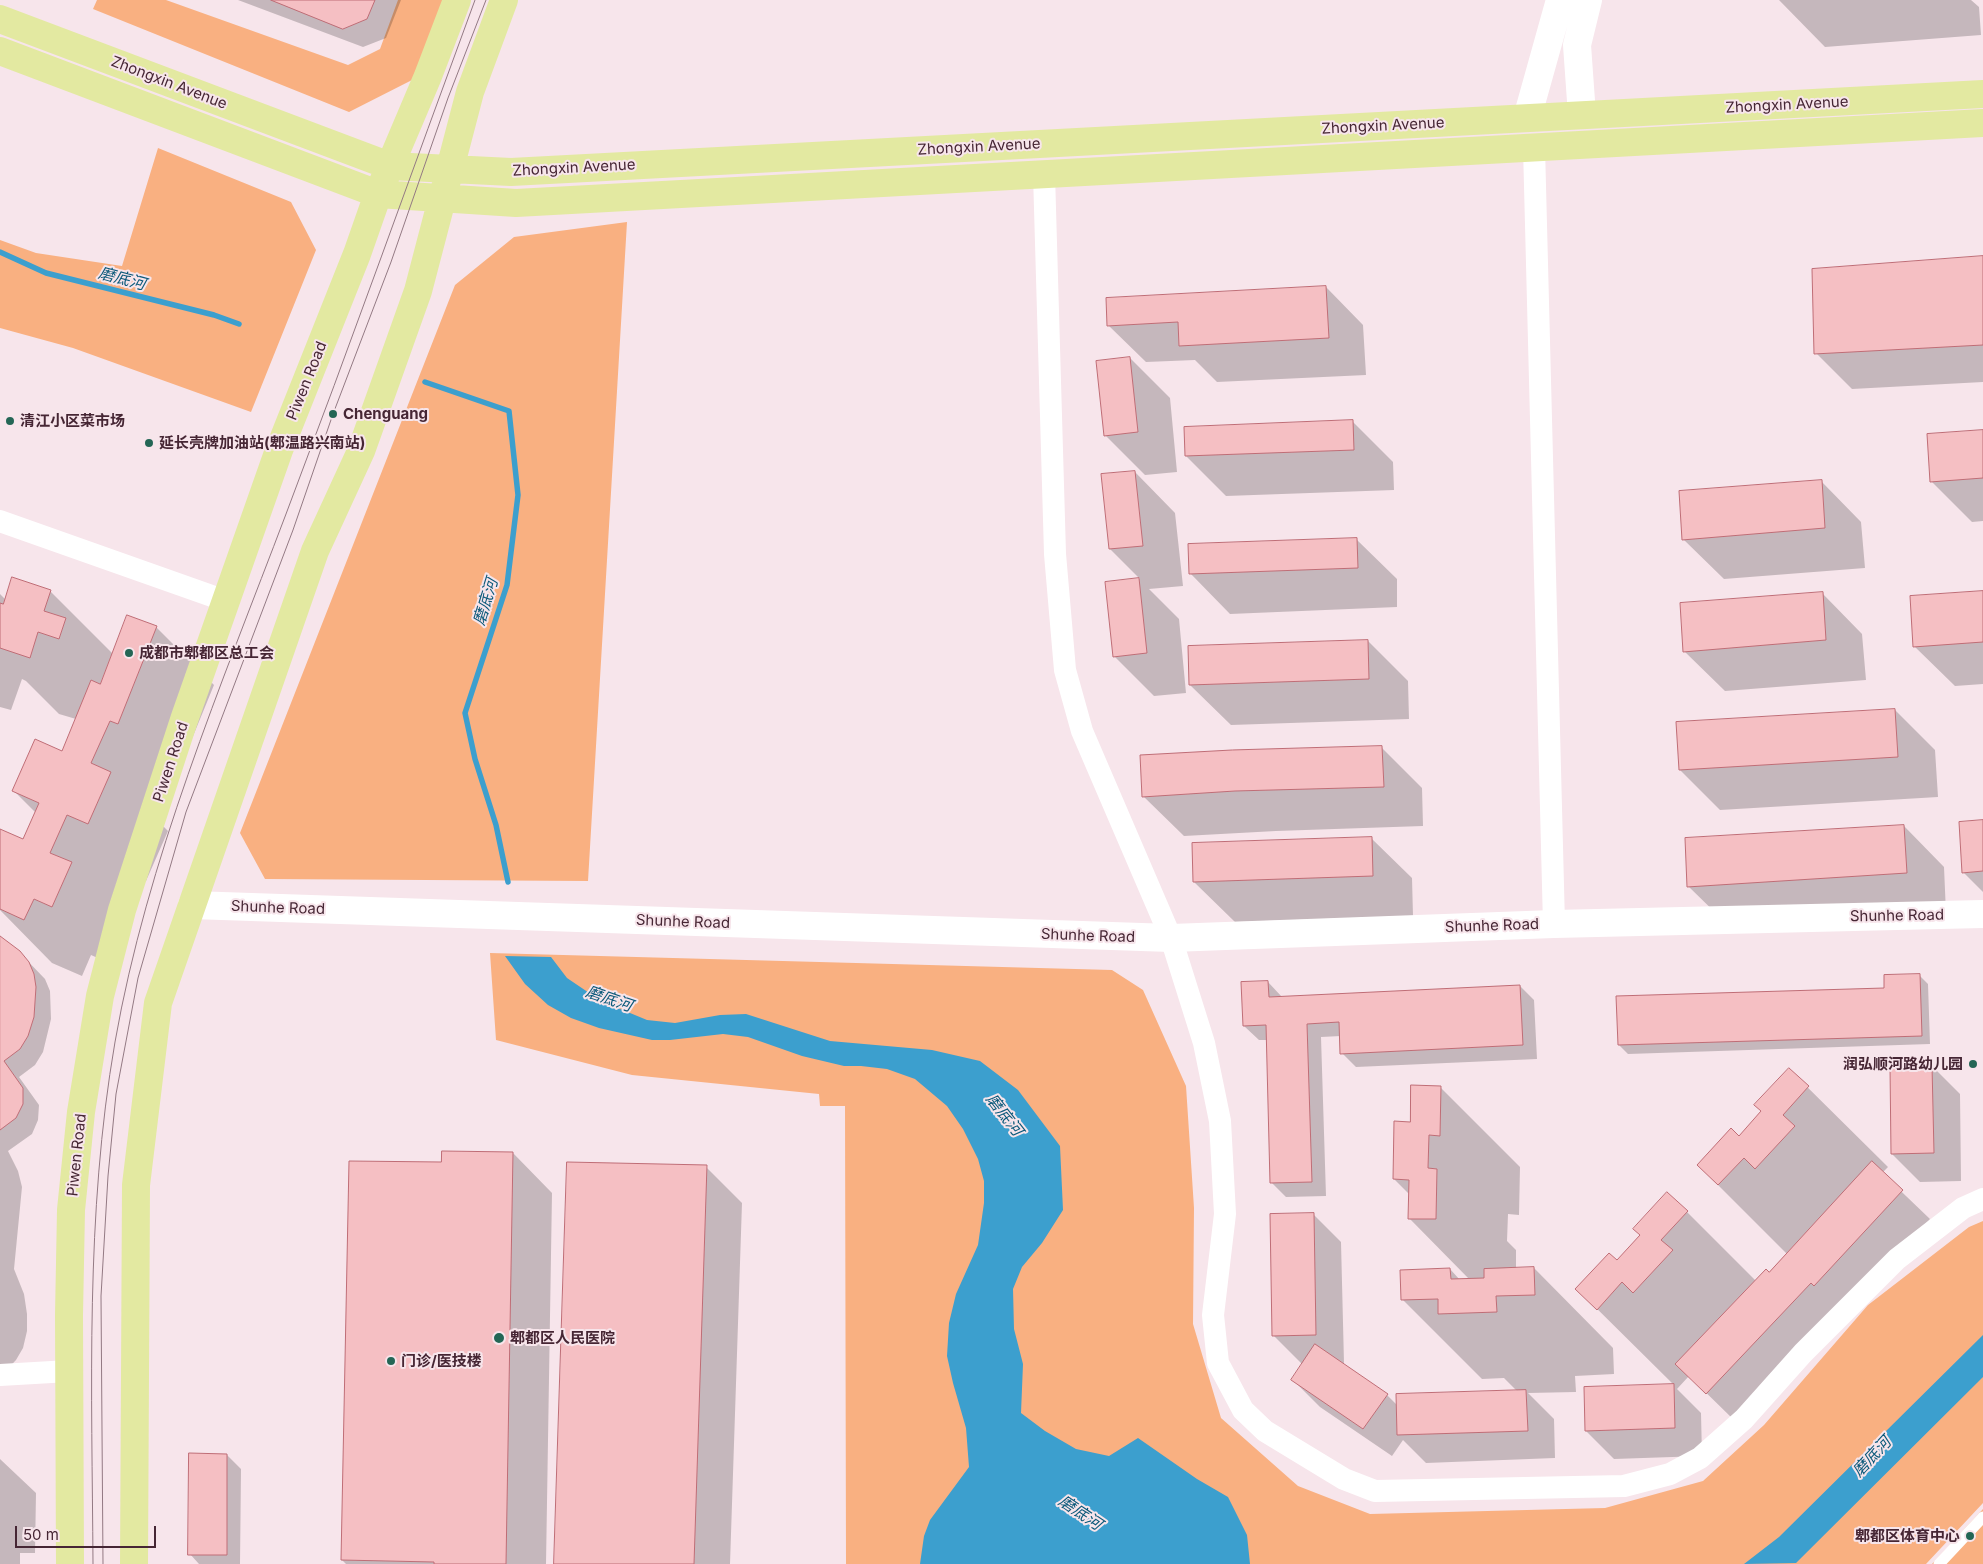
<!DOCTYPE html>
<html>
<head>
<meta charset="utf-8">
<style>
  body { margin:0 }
  #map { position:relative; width:1983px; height:1564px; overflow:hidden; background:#f7e5eb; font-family:Inter,sans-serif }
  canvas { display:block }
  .scale { position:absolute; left:15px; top:1526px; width:141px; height:22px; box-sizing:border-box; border:2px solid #462634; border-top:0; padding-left:6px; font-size:15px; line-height:18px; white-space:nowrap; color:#462634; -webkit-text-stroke:4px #f7e5eb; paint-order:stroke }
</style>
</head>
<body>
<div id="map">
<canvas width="1983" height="1564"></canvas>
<div class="scale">50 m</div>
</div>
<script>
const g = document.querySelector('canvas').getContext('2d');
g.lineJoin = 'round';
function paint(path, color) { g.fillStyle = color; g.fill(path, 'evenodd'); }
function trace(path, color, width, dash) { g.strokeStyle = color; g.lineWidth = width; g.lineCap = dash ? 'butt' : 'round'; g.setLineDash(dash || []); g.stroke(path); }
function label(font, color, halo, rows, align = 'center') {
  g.font = font + ' Inter,"Noto Sans SC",sans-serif'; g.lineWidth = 4; g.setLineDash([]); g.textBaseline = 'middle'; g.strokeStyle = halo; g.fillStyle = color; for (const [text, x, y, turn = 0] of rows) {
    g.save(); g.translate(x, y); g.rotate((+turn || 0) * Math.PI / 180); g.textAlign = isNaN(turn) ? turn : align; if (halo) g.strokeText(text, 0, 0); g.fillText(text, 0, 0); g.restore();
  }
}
const green = new Path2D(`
  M 97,0 L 166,0 L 348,65 L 380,49 L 398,0 L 443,0 L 414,79 L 349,112 L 93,9 Z
  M 158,148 L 291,202 L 316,250 L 251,412 L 73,348 L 0,328 L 0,240 L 36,253 L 122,266 Z
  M 627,222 L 588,881 L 265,879 L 240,833 L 455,285 L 514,237 Z
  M 490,953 L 1112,970 L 1143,990 L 1186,1086 L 1194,1208 L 1193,1324 L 1221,1418 L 1298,1486 L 1370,1514 L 1605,1508 L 1703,1481 L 1764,1425 L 1868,1305 L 1969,1227 L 1983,1221 L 1983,1503 L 1926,1564 L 846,1564 L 845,1106 L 820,1106 L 819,1094 L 632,1075 L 496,1040 Z
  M 1983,1509 L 1983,1564 L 1932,1564 Z`);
const water = new Path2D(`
  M 505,956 L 551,957 L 567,978 L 601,1001 L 647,1020 L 675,1023 L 720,1015 L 746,1014 L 830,1041 L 932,1050 L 980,1061 L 1018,1090 L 1060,1146 L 1063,1210 L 1042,1243 L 1022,1267 L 1013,1289 L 1014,1329 L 1023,1364 L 1021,1413 L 1045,1431 L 1076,1449 L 1109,1456 L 1138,1438 L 1197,1479 L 1228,1497 L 1247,1535 L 1250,1564 L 920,1564 L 924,1536 L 930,1520 L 969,1467 L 966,1428 L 953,1383 L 947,1356 L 949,1323 L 956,1294 L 978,1245 L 984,1203 L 984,1181 L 978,1159 L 963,1129 L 947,1106 L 915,1079 L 887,1069 L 861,1066 L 844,1066 L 802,1056 L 748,1037 L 723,1034 L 670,1040 L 652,1040 L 599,1028 L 571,1018 L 548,1005 L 525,984 Z
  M 1983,1335 L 1983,1377 L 1796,1563 L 1744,1564 L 1779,1537 Z`);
const shadow = new Path2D(`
  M 238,0 L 401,0 L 386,38 L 363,47 Z
  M 1779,0 L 1971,0 L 1979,7 L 1981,35 L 1825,47 Z
  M 1983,258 L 1983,382 L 1852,389 L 1816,353 Z
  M 1326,287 L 1363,325 L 1366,375 L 1217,382 L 1195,360 L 1146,362 L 1108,325 Z
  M 1130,358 L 1170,398 L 1177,472 L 1145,475 L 1105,435 Z
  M 1352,421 L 1393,462 L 1394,490 L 1226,496 L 1186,456 Z
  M 1983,431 L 1983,521 L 1972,522 L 1932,482 Z
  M 1135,472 L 1175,513 L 1183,586 L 1149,589 L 1179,619 L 1186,693 L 1154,696 L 1114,656 L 1107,583 L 1140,579 L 1110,549 L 1103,475 Z
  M 1821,481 L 1861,522 L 1865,568 L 1724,579 L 1683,539 Z
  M 1356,539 L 1397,579 L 1397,607 L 1230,614 L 1190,573 Z
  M 50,591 L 113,654 L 156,627 L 214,685 L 175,780 L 151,814 L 168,831 L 146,881 L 125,872 L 109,963 L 91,955 L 82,976 L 52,963 L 0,910 L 0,831 L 23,841 L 36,813 L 13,790 L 62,753 L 76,719 L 59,714 L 26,681 L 22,679 L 11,710 L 0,707 L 0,594 L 6,600 Z
  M 1983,592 L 1983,684 L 1955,686 L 1914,646 Z
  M 1822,593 L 1862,634 L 1866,680 L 1725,691 L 1684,651 Z
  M 1368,641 L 1408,681 L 1409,719 L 1231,725 L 1190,685 Z
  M 1895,710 L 1935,750 L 1938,797 L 1720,810 L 1680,770 L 1677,723 Z
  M 1382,748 L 1422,788 L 1423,826 L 1276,831 L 1184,836 L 1143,796 Z
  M 1983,822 L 1983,892 L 1963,872 Z
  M 1904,826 L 1944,867 L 1946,913 L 1729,926 L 1688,886 Z
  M 1371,838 L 1412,878 L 1413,916 L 1235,922 L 1194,882 Z
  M 0,938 L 19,952 L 45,979 L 50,991 L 51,1019 L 43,1052 L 35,1065 L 19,1077 L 39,1105 L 38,1120 L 32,1134 L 8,1151 L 18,1171 L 22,1187 L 14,1269 L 24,1294 L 27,1314 L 27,1331 L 23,1348 L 16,1360 L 0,1377 Z
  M 1919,975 L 1928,984 L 1930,1044 L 1628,1054 L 1619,1045 L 1885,989 Z
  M 1268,982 L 1282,997 L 1520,986 L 1534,1000 L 1537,1059 L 1356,1067 L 1342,1053 L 1341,1036 L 1321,1037 L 1326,1196 L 1286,1197 L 1272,1183 L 1268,1040 L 1259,1040 L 1244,1026 Z
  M 1932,1066 L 1960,1094 L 1961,1181 L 1920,1182 L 1892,1154 Z
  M 1789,1069 L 1888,1167 L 1882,1173 L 1930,1219 L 1843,1313 L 1735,1421 L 1689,1376 L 1677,1389 L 1701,1413 L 1702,1456 L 1614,1459 L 1586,1431 L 1585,1389 L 1674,1385 L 1577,1289 L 1687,1212 L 1756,1281 L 1769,1273 L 1787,1254 L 1698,1165 L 1739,1137 L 1763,1111 Z
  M 1440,1087 L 1520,1167 L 1519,1215 L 1508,1214 L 1507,1241 L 1516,1250 L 1516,1269 L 1534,1268 L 1613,1348 L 1614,1374 L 1575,1376 L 1576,1392 L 1528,1393 L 1554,1419 L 1555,1458 L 1426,1463 L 1403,1440 L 1392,1456 L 1320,1407 L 1292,1379 L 1303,1365 L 1274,1336 L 1313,1214 L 1341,1242 L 1344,1363 L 1340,1363 L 1387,1395 L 1397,1405 L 1517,1391 L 1504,1378 L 1482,1379 L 1402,1299 L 1450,1269 L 1460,1280 L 1470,1280 L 1409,1218 L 1410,1195 L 1394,1179 L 1411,1123 Z
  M 513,1153 L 552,1193 L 546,1564 L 346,1564 L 342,1560 L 443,1164 Z
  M 706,1167 L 742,1203 L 730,1564 L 555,1564 Z
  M 227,1455 L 241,1469 L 240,1564 L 199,1564 L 190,1554 Z
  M 0,1459 L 36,1493 L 35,1553 L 20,1553 L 20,1564 L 0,1564 Z`);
const stream = new Path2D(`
  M 0,252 L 46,273 L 214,315 L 239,324
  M 425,382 L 509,411 L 518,495 L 507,585 L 465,713 L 475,759 L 496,825 L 508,882`);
const building = new Path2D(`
  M 271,0 L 375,0 L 367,19 L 343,29 Z
  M 1983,256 L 1983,345 L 1814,354 L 1812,269 Z
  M 1326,286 L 1329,338 L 1179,346 L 1178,322 L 1107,326 L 1106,298 Z
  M 1130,357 L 1138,432 L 1104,436 L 1096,361 Z
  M 1353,420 L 1354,450 L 1185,456 L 1184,427 Z
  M 1983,430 L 1983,478 L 1930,482 L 1927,434 Z
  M 1135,471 L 1143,546 L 1109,549 L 1101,474 Z
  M 1822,480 L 1825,528 L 1682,540 L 1679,491 Z
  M 1357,538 L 1358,568 L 1189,574 L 1188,544 Z
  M 12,577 L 51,590 L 44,611 L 66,618 L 59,639 L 38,632 L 30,658 L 0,648 L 0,603 L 3,604 Z
  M 1139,578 L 1147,653 L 1113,657 L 1105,582 Z
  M 1983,591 L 1983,642 L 1913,647 L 1910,596 Z
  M 1823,592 L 1826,640 L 1683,652 L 1680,603 Z
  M 127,615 L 157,626 L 118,724 L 110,721 L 91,763 L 111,772 L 88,824 L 67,815 L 50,853 L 72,862 L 52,907 L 34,899 L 24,920 L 0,909 L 0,829 L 23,839 L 39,803 L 12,791 L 35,739 L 62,751 L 91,680 L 100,684 Z
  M 1368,640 L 1369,679 L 1189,685 L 1188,646 Z
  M 1895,709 L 1898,757 L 1679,770 L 1676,722 Z
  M 1382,746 L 1384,787 L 1235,791 L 1142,797 L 1140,755 L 1232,750 Z
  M 1983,820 L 1983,871 L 1962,873 L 1959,822 Z
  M 1904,825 L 1907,873 L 1687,887 L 1685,838 Z
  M 1372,837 L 1373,876 L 1193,882 L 1192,843 Z
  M 0,936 L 20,951 L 29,962 L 34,974 L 36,987 L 34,1017 L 28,1036 L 20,1049 L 4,1061 L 23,1088 L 23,1104 L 16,1118 L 0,1130 Z
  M 1920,974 L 1922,1036 L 1618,1045 L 1616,996 L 1884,988 L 1884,975 Z
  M 1268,981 L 1269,997 L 1520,985 L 1523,1045 L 1340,1054 L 1339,1022 L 1307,1024 L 1312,1182 L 1270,1183 L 1266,1025 L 1243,1026 L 1241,982 Z
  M 1932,1065 L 1934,1153 L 1891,1154 L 1890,1066 Z
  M 1789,1068 L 1809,1086 L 1783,1115 L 1795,1126 L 1755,1169 L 1744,1158 L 1718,1185 L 1697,1165 L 1731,1128 L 1739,1136 L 1761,1111 L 1754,1105 Z
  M 1411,1085 L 1441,1086 L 1440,1136 L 1429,1135 L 1428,1168 L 1437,1169 L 1436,1219 L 1408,1219 L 1409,1180 L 1393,1179 L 1394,1121 L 1410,1122 Z
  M 442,1151 L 513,1152 L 506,1564 L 434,1564 L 434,1562 L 341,1560 L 349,1161 L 441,1162 Z
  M 1872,1161 L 1903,1190 L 1814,1286 L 1811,1283 L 1706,1394 L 1675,1364 L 1766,1269 L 1769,1272 Z
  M 567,1162 L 707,1165 L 694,1564 L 554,1564 Z
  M 1667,1192 L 1688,1211 L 1661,1240 L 1673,1250 L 1633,1293 L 1622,1282 L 1597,1310 L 1575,1289 L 1609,1253 L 1617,1260 L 1640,1235 L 1633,1229 Z
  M 1314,1213 L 1316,1335 L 1272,1336 L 1270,1214 Z
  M 1534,1267 L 1535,1295 L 1496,1296 L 1497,1312 L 1438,1314 L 1438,1299 L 1401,1300 L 1400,1270 L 1450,1268 L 1451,1279 L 1484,1278 L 1484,1269 Z
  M 1315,1344 L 1388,1394 L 1363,1429 L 1291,1380 Z
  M 1674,1384 L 1675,1428 L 1585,1431 L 1584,1387 Z
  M 1526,1390 L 1528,1431 L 1397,1435 L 1396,1394 Z
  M 189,1453 L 227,1454 L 227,1555 L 188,1555 Z`);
const lane = new Path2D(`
  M 1939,1564 L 1983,1517`);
const street = new Path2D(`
  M 1534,147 L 1554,924
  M 1044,174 L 1055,554 L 1065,670 L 1082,731 L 1171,938 L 1204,1043 L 1220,1121 L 1225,1214 L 1213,1315 L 1218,1363 L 1243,1410 L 1265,1431 L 1344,1479 L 1375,1491 L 1624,1486 L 1670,1474 L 1700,1458 L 1744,1419 L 1803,1353 L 1897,1259 L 1963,1208 L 1983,1199
  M 0,521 L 226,601
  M 0,1375 L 69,1371`);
const secondary = new Path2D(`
  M 1582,115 L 1577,45 L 1588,0
  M 1527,118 L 1560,0
  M 192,905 L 1171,938 L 1554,924 L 1983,914`);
const primary = new Path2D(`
  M 0,19 L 390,166 L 511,172 L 1983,94
  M 0,51 L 378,194 L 516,203 L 1983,123
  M 70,1564 L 69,1315 L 71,1210 L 81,1112 L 100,996 L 122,910 L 184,720 L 279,450 L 357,254 L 378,194 L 428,76 L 457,0
  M 134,1564 L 136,1185 L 158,1003 L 315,551 L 361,451 L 418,291 L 470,92 L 504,0`);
const tram = new Path2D(`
  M 93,1564 C 92,1390 85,1215 115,1042 C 147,860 221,686 286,514 C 351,343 412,171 475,0
  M 103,1564 L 101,1296 L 108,1176 L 116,1094 L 138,978 L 186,812 L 293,530 L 333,414 L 391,262 L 448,98 L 486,0`);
const markers = [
  [333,414,5,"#246655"],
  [10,421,5,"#246655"],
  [149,443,5,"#246655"],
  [129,653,5,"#246655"],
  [1973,1064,5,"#246655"],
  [499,1338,6,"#246655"],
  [391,1361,5,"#246655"],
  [1970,1536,5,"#246655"]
];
const streetNames = [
  ["Zhongxin Avenue",169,83,21],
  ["Zhongxin Avenue",1787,105,-3],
  ["Zhongxin Avenue",1383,126,-3],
  ["Zhongxin Avenue",979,147,-3],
  ["Zhongxin Avenue",574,168,-3],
  ["Piwen Road",307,381,-68],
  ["Piwen Road",171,762,-72],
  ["Shunhe Road",278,908,2],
  ["Shunhe Road",1897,916,-1],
  ["Shunhe Road",683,922,2],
  ["Shunhe Road",1492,926,-2],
  ["Shunhe Road",1088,936,2],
  ["Piwen Road",77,1155,-84]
];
const poiNames = [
  ["Chenguang",343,414],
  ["清江小区菜市场",20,421],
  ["延长壳牌加油站(郫温路兴南站)",159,443],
  ["成都市郫都区总工会",139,653],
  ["润弘顺河路幼儿园",1963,1064,"right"],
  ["郫都区人民医院",510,1338],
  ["门诊/医技楼",401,1361],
  ["郫都区体育中心",1960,1536,"right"]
];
const waterNames = [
  ["磨底河",122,279,15],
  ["磨底河",486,602,-73],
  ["磨底河",609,999,19],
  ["磨底河",1004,1115,52],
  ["磨底河",1872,1457,-47],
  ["磨底河",1080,1513,34]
];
paint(green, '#f9b081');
paint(water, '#3c9fce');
paint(shadow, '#0003');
trace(stream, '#3c9fce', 5.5);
paint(building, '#f5bfc3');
trace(building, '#bf6d76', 1);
trace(lane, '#fff', 11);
trace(street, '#fff', 22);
trace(secondary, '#fff', 28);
trace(primary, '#e3e9a1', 28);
trace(tram, '#937983', 1);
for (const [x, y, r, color] of markers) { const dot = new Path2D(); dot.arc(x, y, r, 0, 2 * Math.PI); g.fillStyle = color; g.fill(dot); trace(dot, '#f7e5eb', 2); }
label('15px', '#462634', '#f7e5eb', streetNames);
label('bold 15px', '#462634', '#f7e5eb', poiNames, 'left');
label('italic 16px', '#0b597a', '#f7e5eb', waterNames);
</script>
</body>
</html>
